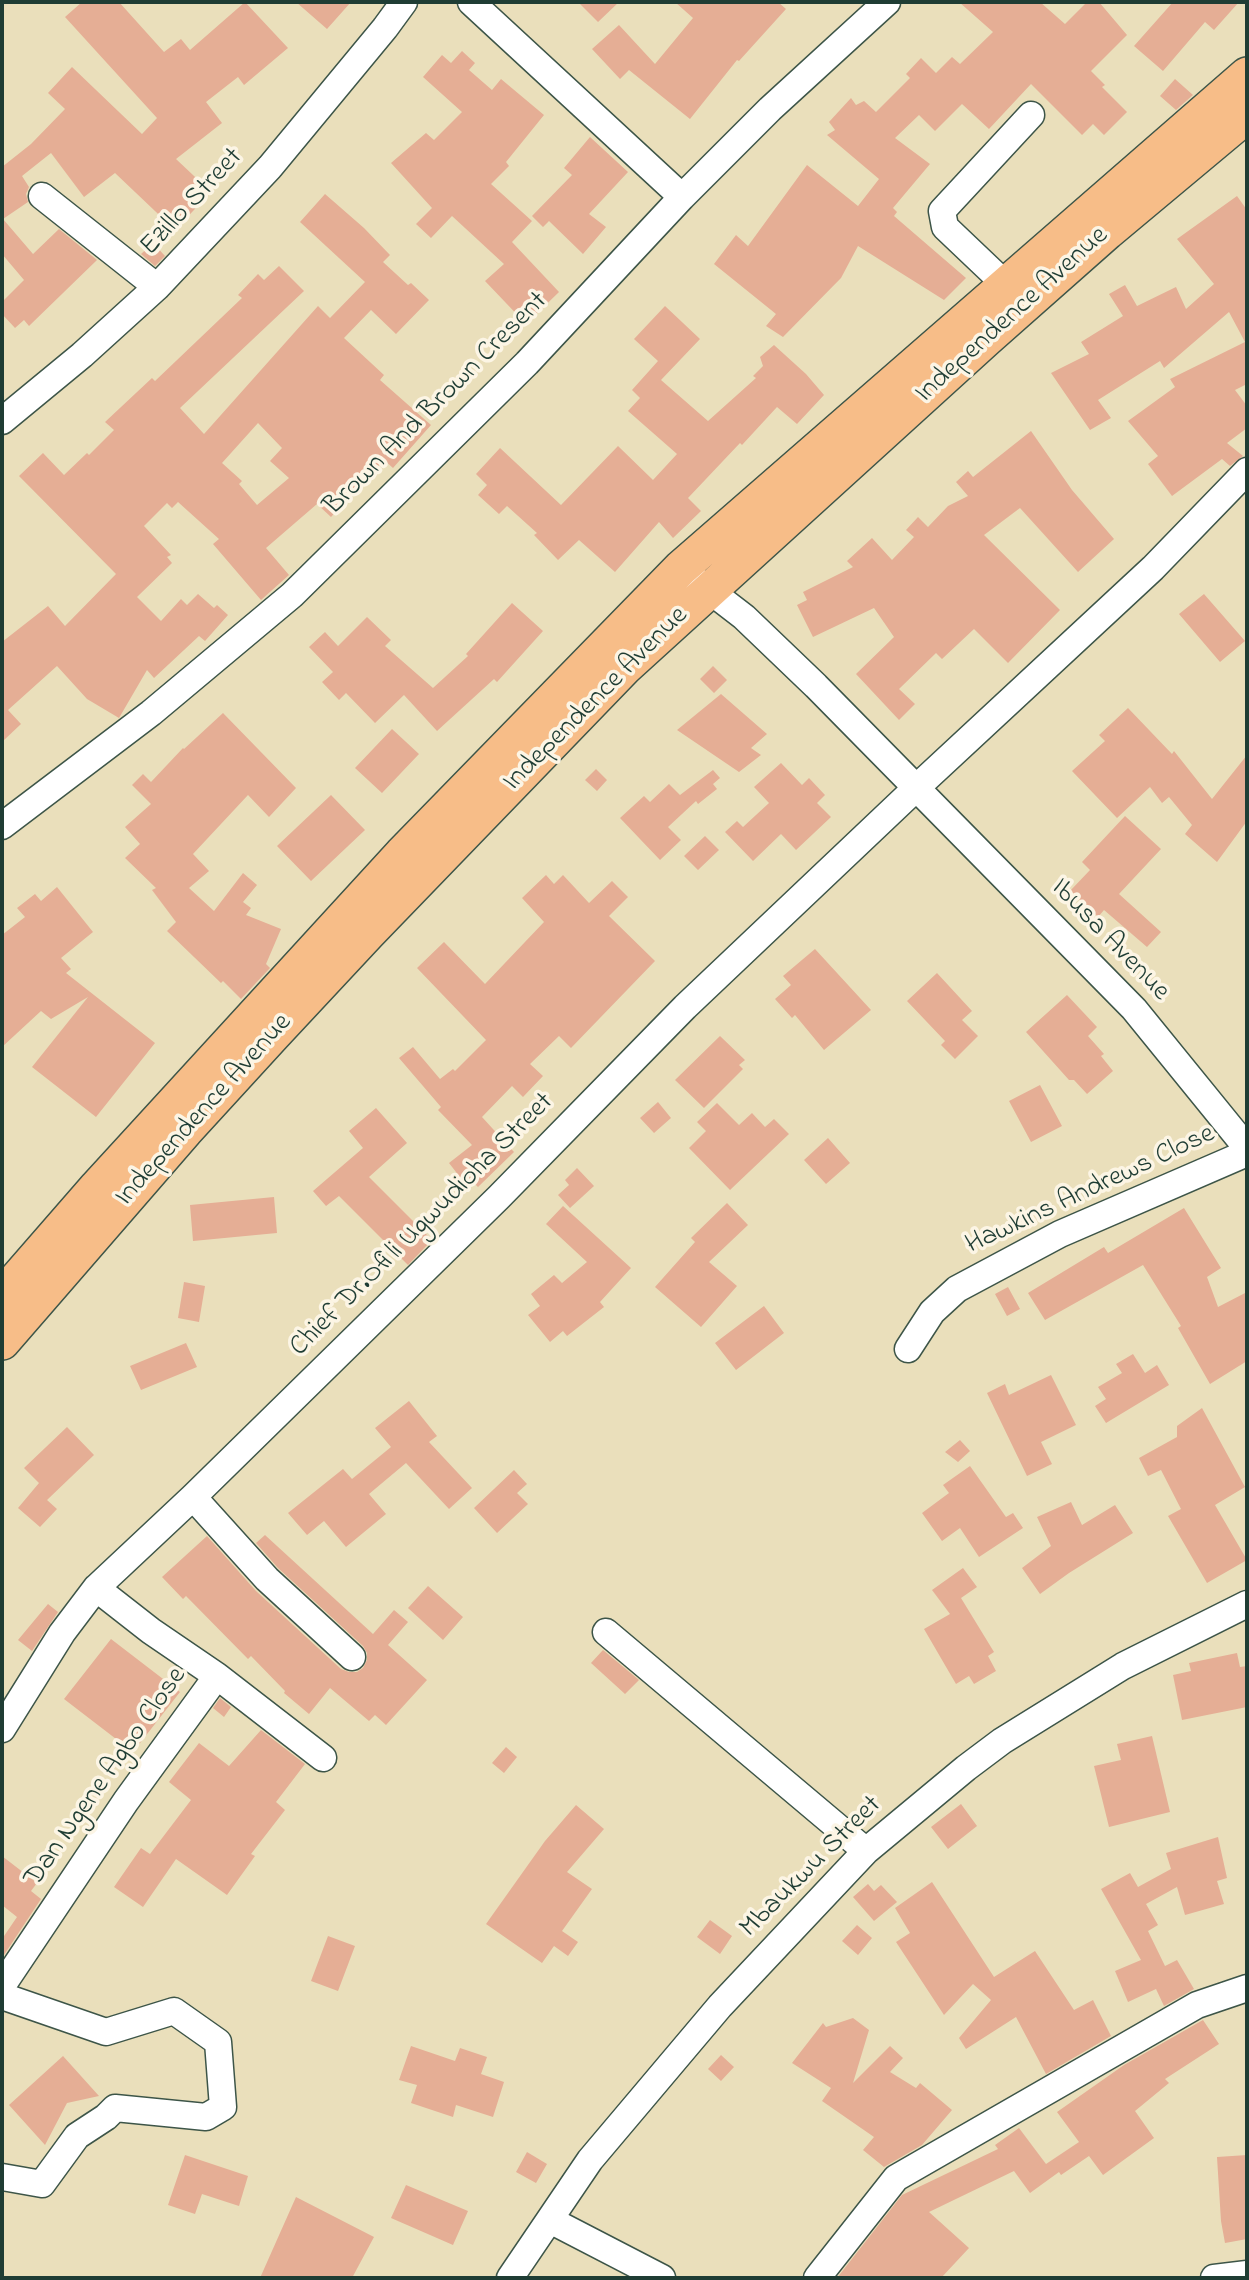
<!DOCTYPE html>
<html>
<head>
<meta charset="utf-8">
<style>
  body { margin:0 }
  #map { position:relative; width:1249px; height:2280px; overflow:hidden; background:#eadfbb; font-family:"Indie Flower",sans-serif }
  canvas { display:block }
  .frame { position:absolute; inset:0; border:4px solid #1f3d34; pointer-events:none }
</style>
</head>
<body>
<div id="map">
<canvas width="1249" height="2280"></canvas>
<div class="frame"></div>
</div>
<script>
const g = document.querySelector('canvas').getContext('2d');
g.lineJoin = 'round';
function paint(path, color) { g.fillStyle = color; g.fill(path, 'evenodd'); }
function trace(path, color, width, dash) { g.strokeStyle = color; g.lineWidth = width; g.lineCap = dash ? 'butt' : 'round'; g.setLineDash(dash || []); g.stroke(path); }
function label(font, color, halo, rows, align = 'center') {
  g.font = font + ' "Indie Flower",sans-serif'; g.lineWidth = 7; g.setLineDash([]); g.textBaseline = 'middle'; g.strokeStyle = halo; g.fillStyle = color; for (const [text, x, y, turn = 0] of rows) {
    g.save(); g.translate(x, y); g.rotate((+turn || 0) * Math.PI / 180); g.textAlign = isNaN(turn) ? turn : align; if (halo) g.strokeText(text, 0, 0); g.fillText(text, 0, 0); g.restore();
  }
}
const building = new Path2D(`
  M 82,2 L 119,2 L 164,52 L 181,39 L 190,50 L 245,2 L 288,48 L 244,85 L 238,77 L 206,102 L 222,123 L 176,159 L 211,192 L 175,230 L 115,173 L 84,197 L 51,153 L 22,176 L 29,187 L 26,194 L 28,202 L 3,219 L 33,254 L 59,229 L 97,260 L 29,326 L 24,320 L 15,328 L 2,314 L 2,302 L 24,280 L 2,254 L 2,167 L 31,144 L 65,109 L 48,93 L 72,67 L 142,134 L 157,118 L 65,17 Z
  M 296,2 L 351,2 L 327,29 Z
  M 578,2 L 619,2 L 598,22 Z
  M 675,2 L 778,2 L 786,9 L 739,61 L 737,60 L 690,119 L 629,70 L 620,79 L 592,49 L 619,25 L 655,64 L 693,18 Z
  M 959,2 L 1040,2 L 1065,24 L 1087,2 L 1099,2 L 1127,35 L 1091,71 L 1105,85 L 1102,87 L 1127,112 L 1104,135 L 1093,124 L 1082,135 L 1031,84 L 989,129 L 962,104 L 935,131 L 919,115 L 895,138 L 930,164 L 893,208 L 897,212 L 894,216 L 966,278 L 944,300 L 858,246 L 841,278 L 783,337 L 766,326 L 776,314 L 714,264 L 736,235 L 748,246 L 807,165 L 858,206 L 879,179 L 827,135 L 835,130 L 829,122 L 851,98 L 856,105 L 864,101 L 876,112 L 910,78 L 906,74 L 921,58 L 936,73 L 952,57 L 960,64 L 993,32 Z
  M 1173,2 L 1239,2 L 1214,30 L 1205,22 L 1163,71 L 1134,46 Z
  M 462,51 L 475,63 L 469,70 L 492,90 L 501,79 L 544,115 L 506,162 L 509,166 L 491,184 L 532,221 L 512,242 L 559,292 L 526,324 L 485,281 L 504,264 L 452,216 L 431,238 L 416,224 L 432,208 L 391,163 L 426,133 L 434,140 L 462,112 L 423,77 L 442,55 L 451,63 Z
  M 1175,79 L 1193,95 L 1176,110 L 1160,96 Z
  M 590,137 L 628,172 L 589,214 L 606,227 L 583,254 L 549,221 L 543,227 L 532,216 L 572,175 L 564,168 Z
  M 325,194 L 364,228 L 390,255 L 383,262 L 408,285 L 411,283 L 429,300 L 396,334 L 371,310 L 344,338 L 384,375 L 380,380 L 431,425 L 393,468 L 384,460 L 331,517 L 317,504 L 266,548 L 289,575 L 261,600 L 213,544 L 219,539 L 178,502 L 172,508 L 167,503 L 144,526 L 171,555 L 167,557 L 172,563 L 137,597 L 161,621 L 181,599 L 187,605 L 198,594 L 214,608 L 217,605 L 228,615 L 205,641 L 199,636 L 154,678 L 147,670 L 119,718 L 87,699 L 57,666 L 8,710 L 21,724 L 2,742 L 2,642 L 48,606 L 65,626 L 116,574 L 19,476 L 43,453 L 64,475 L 87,453 L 89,455 L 114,430 L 105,422 L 152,378 L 155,381 L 242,298 L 238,295 L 258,274 L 264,280 L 279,266 L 304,291 L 180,408 L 204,434 L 318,306 L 330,318 L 365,282 L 300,222 ZM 258,423 L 282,448 L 270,461 L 289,478 L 257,505 L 239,484 L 242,481 L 222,463 Z
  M 1237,196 L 1247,210 L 1247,384 L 1235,390 L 1247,406 L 1247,428 L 1227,443 L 1243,456 L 1230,466 L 1222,459 L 1172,496 L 1148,464 L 1158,456 L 1128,421 L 1175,387 L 1170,379 L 1245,342 L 1229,312 L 1164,368 L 1160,361 L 1098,400 L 1111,418 L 1090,430 L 1051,373 L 1089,354 L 1081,342 L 1123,316 L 1109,294 L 1125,285 L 1137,306 L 1176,287 L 1186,309 L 1214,284 L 1177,239 Z
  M 153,243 L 165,256 L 155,266 L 141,254 Z
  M 665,306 L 700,339 L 661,380 L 708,421 L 756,378 L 753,376 L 763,366 L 760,357 L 774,345 L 806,374 L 824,395 L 797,424 L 777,407 L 742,445 L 740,443 L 688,498 L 701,511 L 673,538 L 659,522 L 615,572 L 579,540 L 558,560 L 534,535 L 537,533 L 507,506 L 499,514 L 478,495 L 487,485 L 476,474 L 500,448 L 561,505 L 618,446 L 653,480 L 677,454 L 628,411 L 640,398 L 632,390 L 658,361 L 634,339 Z
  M 1031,431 L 1072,490 L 1114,539 L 1078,572 L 1020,508 L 984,535 L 1060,610 L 1008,663 L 974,629 L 942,659 L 936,653 L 899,689 L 915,704 L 899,720 L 856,674 L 894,637 L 874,608 L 813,637 L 797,605 L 807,600 L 803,592 L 853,567 L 847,561 L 872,538 L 892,560 L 914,537 L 906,530 L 918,517 L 928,527 L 948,506 L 968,496 L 956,482 L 968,471 L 973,477 Z
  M 1204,594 L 1245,641 L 1220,662 L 1179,614 Z
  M 512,603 L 543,631 L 497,682 L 494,679 L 437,731 L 404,695 L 375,723 L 346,693 L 339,700 L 322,682 L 333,672 L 309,647 L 325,632 L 338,646 L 367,617 L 391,640 L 385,646 L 433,688 L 468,656 L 466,654 Z
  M 713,666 L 727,680 L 714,693 L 700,679 Z
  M 721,694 L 767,734 L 751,748 L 761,755 L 739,772 L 677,730 Z
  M 1128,708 L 1172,754 L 1174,751 L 1212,799 L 1247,755 L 1247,821 L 1217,862 L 1185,834 L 1192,825 L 1169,797 L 1162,803 L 1150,787 L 1117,818 L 1072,771 L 1105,741 L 1099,735 Z
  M 223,713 L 296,788 L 269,817 L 248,795 L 193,854 L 209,871 L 189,888 L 214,911 L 243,873 L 257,885 L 243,902 L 251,908 L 246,915 L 281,929 L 266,964 L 270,968 L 241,999 L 223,981 L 221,983 L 167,931 L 176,922 L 152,890 L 156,888 L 125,858 L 140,844 L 125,827 L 151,804 L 132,785 L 143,774 L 151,782 L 183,748 L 184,749 Z
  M 392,729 L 419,754 L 382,793 L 355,768 Z
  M 781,763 L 802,785 L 809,778 L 825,795 L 817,803 L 831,817 L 796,850 L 781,834 L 753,861 L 725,832 L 737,821 L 743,827 L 769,803 L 754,787 Z
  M 596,769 L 607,780 L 597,791 L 585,780 Z
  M 713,770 L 720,778 L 713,784 L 717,789 L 698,804 L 696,801 L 668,827 L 681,840 L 660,860 L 620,818 L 644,796 L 650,802 L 669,784 L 680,795 Z
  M 331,795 L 365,830 L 311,881 L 277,846 Z
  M 1125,816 L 1161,849 L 1119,894 L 1161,932 L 1147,947 L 1104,910 L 1098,917 L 1070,891 L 1090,870 L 1082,862 Z
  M 705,836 L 719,850 L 698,870 L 684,856 Z
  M 546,875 L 554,884 L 563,875 L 589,903 L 612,881 L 628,897 L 609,916 L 655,961 L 571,1048 L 559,1036 L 530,1064 L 543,1076 L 523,1097 L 512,1086 L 482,1117 L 514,1152 L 478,1187 L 468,1177 L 463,1181 L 449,1163 L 472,1145 L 438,1110 L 441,1107 L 399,1058 L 413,1047 L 440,1079 L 453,1069 L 455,1071 L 486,1040 L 417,968 L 444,942 L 485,984 L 544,922 L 522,898 Z
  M 57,887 L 93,932 L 61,958 L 71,969 L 66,973 L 155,1043 L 96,1117 L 32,1067 L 88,997 L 51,1019 L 41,1011 L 2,1047 L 2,935 L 25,917 L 17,908 L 35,894 L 41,901 Z
  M 815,949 L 871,1010 L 824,1050 L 795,1015 L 792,1018 L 775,999 L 791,985 L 783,976 Z
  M 937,973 L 972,1011 L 962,1020 L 978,1036 L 955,1059 L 941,1045 L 945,1041 L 907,1001 Z
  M 1067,995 L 1097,1027 L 1088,1036 L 1104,1054 L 1101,1056 L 1113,1071 L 1087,1094 L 1074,1080 L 1069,1080 L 1026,1032 Z
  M 720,1036 L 745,1060 L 739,1065 L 743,1069 L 704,1108 L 675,1080 Z
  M 1040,1085 L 1062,1126 L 1031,1142 L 1009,1101 Z
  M 658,1102 L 671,1118 L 654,1133 L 640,1118 Z
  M 717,1103 L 739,1125 L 752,1113 L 765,1127 L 774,1119 L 789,1134 L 730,1190 L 689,1148 L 706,1131 L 697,1122 Z
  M 376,1108 L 407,1143 L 369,1177 L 432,1240 L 408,1265 L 339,1196 L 326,1206 L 313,1191 L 363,1148 L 349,1131 Z
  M 828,1138 L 850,1163 L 826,1184 L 804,1160 Z
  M 577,1168 L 594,1186 L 570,1208 L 558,1195 L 569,1185 L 565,1180 Z
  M 274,1197 L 277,1233 L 193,1241 L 190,1205 Z
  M 727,1203 L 748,1225 L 709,1262 L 737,1286 L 701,1327 L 655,1287 L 695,1242 L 691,1238 Z
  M 563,1206 L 631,1268 L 600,1302 L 604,1307 L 567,1336 L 563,1331 L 550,1342 L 528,1315 L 540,1306 L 531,1294 L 554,1275 L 562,1283 L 587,1262 L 546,1224 Z
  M 1184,1208 L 1221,1268 L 1207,1277 L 1218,1307 L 1247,1292 L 1247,1361 L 1210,1384 L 1178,1328 L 1181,1326 L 1143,1265 L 1045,1320 L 1028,1293 L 1104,1247 L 1108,1253 Z
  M 184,1282 L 205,1286 L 199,1322 L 178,1318 Z
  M 1008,1287 L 1020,1309 L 1007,1316 L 995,1294 Z
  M 764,1306 L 784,1333 L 736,1370 L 715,1343 Z
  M 186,1343 L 197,1367 L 141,1390 L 130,1366 Z
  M 1133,1354 L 1145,1373 L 1157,1365 L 1169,1385 L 1106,1423 L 1095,1406 L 1106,1399 L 1098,1387 L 1122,1373 L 1116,1364 Z
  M 1051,1375 L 1076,1425 L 1041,1442 L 1052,1464 L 1027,1476 L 987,1393 L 1005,1384 L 1009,1395 Z
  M 409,1401 L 437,1436 L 429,1442 L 472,1488 L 449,1509 L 406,1463 L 369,1494 L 386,1514 L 346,1547 L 324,1521 L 307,1535 L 288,1513 L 343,1469 L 352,1479 L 391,1447 L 375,1428 Z
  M 1202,1408 L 1245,1487 L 1215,1505 L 1247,1560 L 1207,1583 L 1168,1516 L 1181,1509 L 1161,1470 L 1148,1476 L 1139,1458 L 1177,1437 L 1177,1426 Z
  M 67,1427 L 94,1455 L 47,1500 L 57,1509 L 40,1527 L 18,1508 L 39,1483 L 24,1468 Z
  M 960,1440 L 970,1451 L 958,1462 L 945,1452 Z
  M 970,1466 L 1006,1517 L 1013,1513 L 1023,1528 L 979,1557 L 960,1528 L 942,1541 L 922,1513 L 949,1493 L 943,1485 Z
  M 514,1470 L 527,1484 L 517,1493 L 528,1504 L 497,1533 L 474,1508 Z
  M 1071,1502 L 1082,1525 L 1115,1505 L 1133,1533 L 1069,1573 L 1040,1594 L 1022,1568 L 1051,1546 L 1037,1517 Z
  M 265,1535 L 373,1634 L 394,1610 L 408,1622 L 388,1645 L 427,1680 L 386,1725 L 375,1715 L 369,1721 L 330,1688 L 309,1714 L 284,1693 L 285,1691 L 251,1656 L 248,1659 L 186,1596 L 183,1599 L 162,1577 L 207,1536 L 256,1591 L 341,1669 L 349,1672 L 357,1672 L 363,1668 L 367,1660 L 367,1653 L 363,1646 L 278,1568 L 256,1543 Z
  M 963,1568 L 977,1587 L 961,1598 L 994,1652 L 988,1656 L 996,1671 L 974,1684 L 969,1676 L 956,1684 L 924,1629 L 950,1614 L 932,1590 Z
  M 428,1586 L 463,1617 L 443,1640 L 408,1608 Z
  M 48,1604 L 58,1612 L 32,1651 L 18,1640 Z
  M 111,1639 L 180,1692 L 133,1752 L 64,1699 Z
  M 603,1650 L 639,1680 L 625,1694 L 591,1663 Z
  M 1237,1653 L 1240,1667 L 1247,1666 L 1247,1707 L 1182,1720 L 1173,1675 L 1191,1671 L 1189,1663 Z
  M 220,1698 L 231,1707 L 224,1717 L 213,1708 Z
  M 261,1730 L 305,1764 L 276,1802 L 285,1810 L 251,1854 L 255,1856 L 227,1895 L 176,1859 L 143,1907 L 114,1887 L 141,1848 L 150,1854 L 191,1800 L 169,1782 L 199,1743 L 229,1766 Z
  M 1152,1736 L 1170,1812 L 1109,1827 L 1094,1766 L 1121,1760 L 1117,1744 Z
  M 506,1747 L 517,1757 L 504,1773 L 492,1763 Z
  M 961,1804 L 977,1826 L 948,1849 L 931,1827 Z
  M 576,1805 L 604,1829 L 567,1872 L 592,1889 L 562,1931 L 578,1942 L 568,1956 L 554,1946 L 542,1963 L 486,1924 L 545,1841 Z
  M 1218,1837 L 1227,1878 L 1217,1881 L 1224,1904 L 1185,1915 L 1177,1887 L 1146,1904 L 1158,1925 L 1148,1931 L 1165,1966 L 1177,1960 L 1194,1989 L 1164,2006 L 1156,1989 L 1128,2002 L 1115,1971 L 1141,1960 L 1101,1889 L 1130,1873 L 1138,1887 L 1171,1869 L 1166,1853 Z
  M 2,1856 L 37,1883 L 31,1891 L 41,1899 L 2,1958 L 2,1939 L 17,1917 L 2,1905 Z
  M 932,1882 L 994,1977 L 1035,1951 L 1074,2010 L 1093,2000 L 1111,2036 L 1046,2074 L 1016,2017 L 966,2049 L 959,2038 L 991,2000 L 973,1984 L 944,2015 L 896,1942 L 910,1933 L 895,1908 Z
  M 868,1884 L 874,1891 L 881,1885 L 897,1902 L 874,1921 L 853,1897 Z
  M 710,1920 L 732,1936 L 720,1954 L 697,1937 Z
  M 857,1925 L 872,1938 L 858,1955 L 842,1941 Z
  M 328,1936 L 355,1946 L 338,1991 L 311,1981 Z
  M 853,2018 L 869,2030 L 853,2083 L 890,2046 L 903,2058 L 890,2072 L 916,2088 L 920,2083 L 952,2110 L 922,2145 L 884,2167 L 863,2150 L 874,2137 L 822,2101 L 831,2088 L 792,2063 L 823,2023 L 826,2027 Z
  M 1203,2020 L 1219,2044 L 1165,2079 L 1169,2083 L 1135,2111 L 1154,2138 L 1103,2175 L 1089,2156 L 1061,2175 L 1059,2172 L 1030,2193 L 1014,2171 L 929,2212 L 969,2248 L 941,2278 L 837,2278 L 902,2195 L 998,2149 L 995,2145 L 1019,2128 L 1046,2164 L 1079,2142 L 1057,2112 L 1124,2065 Z
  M 411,2046 L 455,2061 L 460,2048 L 487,2057 L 481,2074 L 504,2082 L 493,2117 L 456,2105 L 453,2117 L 411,2103 L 417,2085 L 399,2080 Z
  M 721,2055 L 734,2067 L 721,2081 L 708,2069 Z
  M 63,2056 L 99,2096 L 67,2103 L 45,2145 L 9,2105 Z
  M 527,2152 L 547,2164 L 536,2183 L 516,2172 Z
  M 185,2155 L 248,2176 L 239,2206 L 202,2194 L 195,2214 L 168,2205 Z
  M 1247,2155 L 1247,2239 L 1225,2243 L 1221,2221 L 1217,2157 Z
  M 406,2185 L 468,2211 L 453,2245 L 391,2218 Z
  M 296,2197 L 374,2237 L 352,2278 L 260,2278 Z`);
const minor = new Path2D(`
  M 42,196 L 157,287
  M 682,197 L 770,109 L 887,2
  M 1006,285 L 945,227 L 942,211 L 1031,115
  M 2,421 L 82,355 L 157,287 L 270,167 L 385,28 L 404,2
  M 696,580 L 744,617 L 816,686 L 1134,1009 L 1247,1148
  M 2,826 L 151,713 L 292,595 L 527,363 L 682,197 L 471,2
  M 908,1349 L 932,1312 L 957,1289 L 1060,1234 L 1247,1153
  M 193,1497 L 267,1579 L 352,1657
  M 96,1588 L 151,1631 L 217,1676 L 323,1758
  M 606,1632 L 866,1851
  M 2,1729 L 62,1633 L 96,1588 L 193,1497 L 499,1197 L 685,1007 L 915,789 L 1153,568 L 1247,471
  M 2,1986 L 126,1801 L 217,1676
  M 2,1996 L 106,2032 L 174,2011 L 218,2042 L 223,2107 L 206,2117 L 115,2108 L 106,2117 L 77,2136 L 42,2184 L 2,2177
  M 550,2220 L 662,2278
  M 510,2278 L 590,2160 L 720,2006 L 866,1851 L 966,1768 L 1002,1741 L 1123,1666 L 1247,1604
  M 817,2278 L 896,2178 L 1197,2005 L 1247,1988
  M 1214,2278 L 1247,2274`);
const major = new Path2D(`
  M 2,1296 L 97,1187 L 402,854 L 681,568 L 1247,75
  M 2,1342 L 185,1131 L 272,1036 L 368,933 L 624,668 L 986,339 L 1107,232 L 1247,115`);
const streetNames = [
  ["Ezillo Street",193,203,-47],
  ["Independence Avenue",1013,316,-42],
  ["Brown And Brown Cresent",437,405,-45],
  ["Independence Avenue",597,700,-45],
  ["Ibusa Avenue",1109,941,46],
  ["Independence Avenue",205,1111,-48],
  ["Hawkins Andrews Close",1091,1191,-25],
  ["Chief Dr.Ofili Ugwudioha Street",423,1226,-45],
  ["Dan Ngene Agbo Close",107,1778,-55],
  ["Mbaukwu Street",812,1868,-45]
];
paint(building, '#e5ae95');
trace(minor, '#3d5548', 29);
trace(major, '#3d5548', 38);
trace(minor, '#fff', 26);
trace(major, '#f7bd88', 35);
label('28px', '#1f3d34', '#fcf5e5', streetNames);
</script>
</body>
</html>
